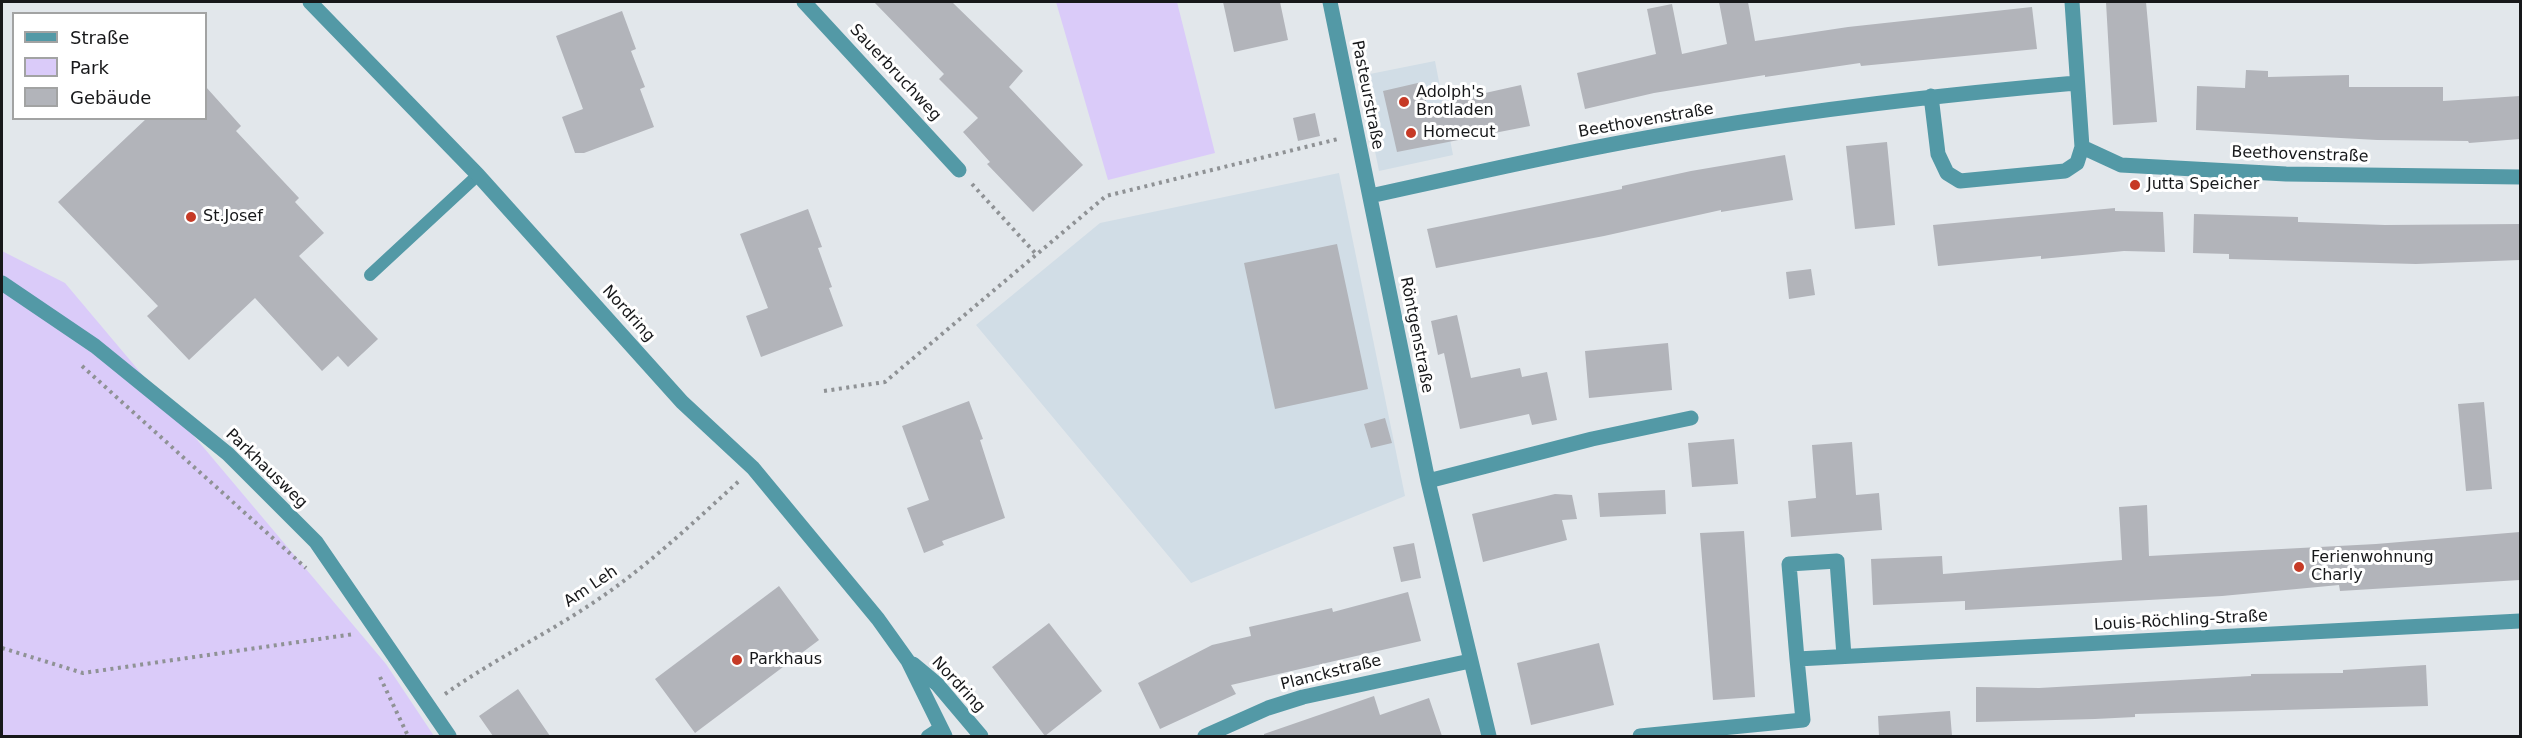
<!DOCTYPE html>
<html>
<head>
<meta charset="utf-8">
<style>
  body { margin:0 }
  #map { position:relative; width:2522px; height:738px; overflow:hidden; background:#e2e7eb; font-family:"DejaVu Sans",sans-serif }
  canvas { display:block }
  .frame { position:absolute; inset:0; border:3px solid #17181a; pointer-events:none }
  .legend { position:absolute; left:12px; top:12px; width:195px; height:108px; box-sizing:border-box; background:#fff; border:2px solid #a2a3a3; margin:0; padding:8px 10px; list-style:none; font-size:18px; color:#17181a }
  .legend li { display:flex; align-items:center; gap:12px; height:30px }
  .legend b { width:30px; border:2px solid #a2a3a3 }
</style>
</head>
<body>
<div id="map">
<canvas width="2522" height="738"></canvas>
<div class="frame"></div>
<ul class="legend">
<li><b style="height:8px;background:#5399a6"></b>Straße</li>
<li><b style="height:16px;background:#dacbf9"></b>Park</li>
<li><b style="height:16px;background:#b2b4ba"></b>Gebäude</li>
</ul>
</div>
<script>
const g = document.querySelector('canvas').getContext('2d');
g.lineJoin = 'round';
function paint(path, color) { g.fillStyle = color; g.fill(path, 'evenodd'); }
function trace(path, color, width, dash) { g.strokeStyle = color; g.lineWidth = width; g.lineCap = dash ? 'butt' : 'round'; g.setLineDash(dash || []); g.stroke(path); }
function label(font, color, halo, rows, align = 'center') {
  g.font = font + ' "DejaVu Sans",sans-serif'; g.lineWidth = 6; g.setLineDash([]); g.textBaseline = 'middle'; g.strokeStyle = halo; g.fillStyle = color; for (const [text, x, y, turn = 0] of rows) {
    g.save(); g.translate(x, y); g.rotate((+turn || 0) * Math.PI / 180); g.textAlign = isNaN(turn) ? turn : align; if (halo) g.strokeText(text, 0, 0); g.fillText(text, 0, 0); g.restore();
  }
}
const built = new Path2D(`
  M 1435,61 L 1453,155 L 1379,171 L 1360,76 Z
  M 1339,173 L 1405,496 L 1191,583 L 976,325 L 1100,223 Z`);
const green = new Path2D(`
  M 1056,2 L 1177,2 L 1215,153 L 1108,180 Z
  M 2,251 L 65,283 L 386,664 L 434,736 L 2,736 Z`);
const building = new Path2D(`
  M 874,2 L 952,2 L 1023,71 L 1009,87 L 1083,165 L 1033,212 L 987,164 L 990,162 L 963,132 L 978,118 L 939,79 L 944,74 Z
  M 1223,2 L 1280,2 L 1288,40 L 1234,52 Z
  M 1719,2 L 1748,2 L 1755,41 L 1848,27 L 2032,7 L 2037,49 L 1861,66 L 1860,63 L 1765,77 L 1765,75 L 1654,93 L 1585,109 L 1577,73 L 1656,54 L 1647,9 L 1672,4 L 1682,54 L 1727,44 Z
  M 2106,2 L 2146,2 L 2157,122 L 2113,125 Z
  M 622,11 L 636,49 L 631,51 L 645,87 L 640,89 L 654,127 L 584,153 L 575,153 L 562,117 L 583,109 L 556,36 Z
  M 2246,70 L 2268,71 L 2268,77 L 2349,75 L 2349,87 L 2443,87 L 2443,101 L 2520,96 L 2520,139 L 2469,143 L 2468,141 L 2377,140 L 2196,130 L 2197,86 L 2245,88 Z
  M 1422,82 L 1427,106 L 1521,85 L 1530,126 L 1397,152 L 1383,91 Z
  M 206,87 L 241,126 L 236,131 L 299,198 L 295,202 L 324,233 L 299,256 L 378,339 L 348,367 L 338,356 L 322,371 L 255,298 L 189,360 L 147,316 L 158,306 L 58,202 L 147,118 L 206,118 Z
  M 1315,113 L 1320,136 L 1298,141 L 1293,118 Z
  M 1887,142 L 1895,225 L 1855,229 L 1846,146 Z
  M 1785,155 L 1793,200 L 1721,212 L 1721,210 L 1604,236 L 1436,268 L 1427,229 L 1622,189 L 1622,186 L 1691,171 Z
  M 2115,208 L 2115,211 L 2163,212 L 2165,252 L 2124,251 L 2041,259 L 2041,256 L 1938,266 L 1933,225 Z
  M 808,209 L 822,247 L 818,248 L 832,287 L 829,288 L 843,326 L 761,357 L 746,316 L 768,308 L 740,234 Z
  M 2194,214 L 2298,217 L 2298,222 L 2385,225 L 2520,224 L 2520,260 L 2416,264 L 2229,259 L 2229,254 L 2193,253 Z
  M 1337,244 L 1368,389 L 1275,409 L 1244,263 Z
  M 1811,269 L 1815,295 L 1789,299 L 1786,272 Z
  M 1457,315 L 1471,378 L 1520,368 L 1522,377 L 1547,372 L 1557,420 L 1532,425 L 1529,414 L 1460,429 L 1444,353 L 1438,355 L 1431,321 Z
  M 1668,343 L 1672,390 L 1589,398 L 1585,351 Z
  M 969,401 L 983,439 L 980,440 L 1005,518 L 942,541 L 944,545 L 924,553 L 907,508 L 929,500 L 902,426 Z
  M 2484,402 L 2492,489 L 2466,491 L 2458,404 Z
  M 1385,418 L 1392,443 L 1371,448 L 1364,424 Z
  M 1734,439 L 1738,484 L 1692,487 L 1688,443 Z
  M 1852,442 L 1856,495 L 1879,493 L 1882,530 L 1791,537 L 1788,501 L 1816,498 L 1812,445 Z
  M 1665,490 L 1666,514 L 1600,517 L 1598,493 Z
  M 1555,494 L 1572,495 L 1577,519 L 1562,520 L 1567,540 L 1483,562 L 1472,514 Z
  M 2147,505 L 2149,556 L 2376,544 L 2520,532 L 2520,580 L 2340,591 L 2339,585 L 2222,596 L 1965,610 L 1965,601 L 1873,605 L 1871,559 L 1942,556 L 1943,574 L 2122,560 L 2119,507 Z
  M 1744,531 L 1755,697 L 1713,700 L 1700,533 Z
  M 1414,543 L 1421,578 L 1401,582 L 1393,547 Z
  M 779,586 L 819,640 L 695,733 L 655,679 Z
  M 1408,592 L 1421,641 L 1231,685 L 1236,694 L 1160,729 L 1138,683 L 1212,645 L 1251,636 L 1249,627 L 1332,608 L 1333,612 Z
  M 1049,623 L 1102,691 L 1045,736 L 992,667 Z
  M 1599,643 L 1614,705 L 1531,725 L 1517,663 Z
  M 2426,665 L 2428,706 L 2135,714 L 2135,717 L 2095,719 L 1976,722 L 1976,687 L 2039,688 L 2251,676 L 2251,674 L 2343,673 L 2343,670 Z
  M 518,689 L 550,736 L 493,736 L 479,716 Z
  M 1374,696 L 1380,715 L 1429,698 L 1442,736 L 1264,736 L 1264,734 Z
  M 1950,711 L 1952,736 L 1879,736 L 1878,716 Z`);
const path = new Path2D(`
  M 972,184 L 1036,254
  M 82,366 L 306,568
  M 824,391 L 885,382 L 1106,196 L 1338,139
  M 2,648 L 83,673 L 354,634
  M 380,677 L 408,736
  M 445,694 C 496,658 553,631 603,596 C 652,562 695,521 739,481`);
const lane = new Path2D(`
  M 370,275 L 478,175
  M 927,736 L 939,728`);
const street = new Path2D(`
  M 310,2 L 478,175 L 682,402 L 753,468 L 878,619 L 908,661 L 945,736
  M 804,2 L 959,170
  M 1330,2 L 1428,481 L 1489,736
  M 1931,96 L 1938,154 L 1947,173 L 1960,181 L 2065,171 L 2077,163 L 2082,147 L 2072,2
  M 2082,147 L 2121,165 L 2286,174 L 2520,177
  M 1370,196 C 1479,172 1588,147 1698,129 C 1824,108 1950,94 2076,83
  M 2,283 L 95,346 L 228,454 L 316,542 L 449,736
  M 1428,481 L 1592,439 L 1691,418
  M 1797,659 L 1789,564 L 1837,561 L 1844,656
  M 913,664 L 937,684 L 981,736
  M 1205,736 L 1268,708 L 1303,697 L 1470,661
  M 1640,736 L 1803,720 L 1797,659 L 2520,621`);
const markers = [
  [1404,102,6,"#c63a26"],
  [1411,133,6,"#c63a26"],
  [2135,185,6,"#c63a26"],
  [191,217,6,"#c63a26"],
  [2299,567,6,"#c63a26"],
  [737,660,6,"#c63a26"]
];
const streetNames = [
  ["Sauerbruchweg",895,73,47],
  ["Pasteurstraße",1367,95,79],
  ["Beethovenstraße",1646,121,-10],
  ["Beethovenstraße",2300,155,2],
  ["Nordring",628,314,48],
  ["Röntgenstraße",1416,335,79],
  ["Parkhausweg",266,469,44],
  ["Am Leh",591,587,-34],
  ["Louis-Röchling-Straße",2181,621,-3],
  ["Planckstraße",1331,673,-14],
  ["Nordring",958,685,47]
];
const poiNames = [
  ["Adolph's",1416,93],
  ["Brotladen",1416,111],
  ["Homecut",1423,133],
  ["Jutta Speicher",2147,185],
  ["St.Josef",203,217],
  ["Ferienwohnung",2311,558],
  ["Charly",2311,576],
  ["Parkhaus",749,660]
];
paint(built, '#d1dde6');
paint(green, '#dacbf9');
paint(building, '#b2b4ba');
trace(path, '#8f9295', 4, [3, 4.5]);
trace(lane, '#5399a6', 12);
trace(street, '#5399a6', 15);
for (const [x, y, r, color] of markers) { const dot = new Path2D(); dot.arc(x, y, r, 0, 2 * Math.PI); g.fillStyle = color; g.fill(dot); trace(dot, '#fff', 2); }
label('16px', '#17181a', '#fff', streetNames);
label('16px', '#17181a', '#fff', poiNames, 'left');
</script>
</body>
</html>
